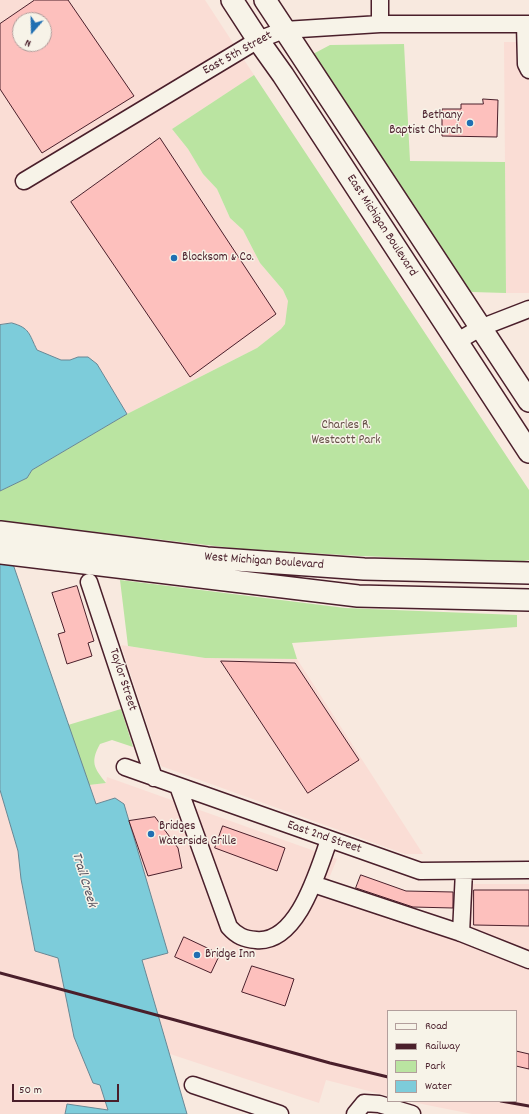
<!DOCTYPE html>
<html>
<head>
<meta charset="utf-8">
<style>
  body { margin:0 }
  #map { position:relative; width:529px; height:1114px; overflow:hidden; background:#f8e9df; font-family:Dekko,sans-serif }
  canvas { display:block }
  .legend { position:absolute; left:387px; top:1010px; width:130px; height:92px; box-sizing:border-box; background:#f7f3e8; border:1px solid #b29e9c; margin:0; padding:5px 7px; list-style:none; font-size:12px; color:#4a1f2b }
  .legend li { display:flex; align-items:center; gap:8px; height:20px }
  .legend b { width:20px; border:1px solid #b29e9c }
  .north { position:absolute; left:12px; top:12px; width:40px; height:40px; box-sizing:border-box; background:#f7f3e8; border:1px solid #b29e9c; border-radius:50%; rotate:200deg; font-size:11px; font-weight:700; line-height:16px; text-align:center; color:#4a1f2b }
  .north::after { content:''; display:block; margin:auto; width:14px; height:18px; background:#1f6fb2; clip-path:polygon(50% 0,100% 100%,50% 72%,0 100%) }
  .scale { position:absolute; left:12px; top:1084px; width:107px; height:18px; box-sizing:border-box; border:2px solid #4a1f2b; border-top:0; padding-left:5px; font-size:12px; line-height:14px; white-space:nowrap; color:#4a1f2b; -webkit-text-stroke:3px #f7f3e8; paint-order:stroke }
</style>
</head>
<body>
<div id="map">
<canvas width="529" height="1114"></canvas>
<ul class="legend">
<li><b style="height:5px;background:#f7f3e8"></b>Road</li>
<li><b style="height:5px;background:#4a1f2b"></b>Railway</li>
<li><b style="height:11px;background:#bae4a1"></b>Park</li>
<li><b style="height:11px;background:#7dccda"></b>Water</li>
</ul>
<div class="north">N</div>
<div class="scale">50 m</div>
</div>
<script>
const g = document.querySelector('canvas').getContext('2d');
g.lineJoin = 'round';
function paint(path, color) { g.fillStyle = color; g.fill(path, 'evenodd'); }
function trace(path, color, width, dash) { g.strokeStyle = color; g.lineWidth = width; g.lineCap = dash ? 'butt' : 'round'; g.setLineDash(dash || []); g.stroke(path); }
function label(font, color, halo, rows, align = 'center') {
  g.font = font + ' Dekko,sans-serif'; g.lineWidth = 3; g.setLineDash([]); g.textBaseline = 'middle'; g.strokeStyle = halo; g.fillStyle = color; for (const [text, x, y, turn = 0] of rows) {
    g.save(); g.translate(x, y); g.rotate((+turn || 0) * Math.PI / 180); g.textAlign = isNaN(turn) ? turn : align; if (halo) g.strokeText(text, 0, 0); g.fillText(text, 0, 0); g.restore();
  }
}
const built = new Path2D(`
  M 0,0 L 205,0 L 254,75 L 172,129 L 188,149 L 203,174 L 217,189 L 230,218 L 243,230 L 260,263 L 283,290 L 288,301 L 288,311 L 285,324 L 281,329 L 257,348 L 127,414 L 97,364 L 78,357 L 70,360 L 61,360 L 48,355 L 37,350 L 30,334 L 12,323 L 0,325 ZM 20,20 L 44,20 L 44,44 L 20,44 Z
  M 504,42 L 529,42 L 529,293 L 506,293 Z
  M 121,645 L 205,658 L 297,659 L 423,854 L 405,854 L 161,766 Z
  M 107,777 L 337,859 L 325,888 L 460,932 L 463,884 L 529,884 L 529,1114 L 472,1114 L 407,1101 L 516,1101 L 516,1011 L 388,1011 L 388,1096 L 326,1080 L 319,1103 L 170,1054 L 142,960 L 168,953 L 115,798 L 96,804 L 89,785 L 106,783 Z
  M 0,790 L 18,851 L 21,879 L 35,951 L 58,957 L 74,1037 L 100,1085 L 108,1110 L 67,1105 L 65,1114 L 0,1114 Z`);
const green = new Path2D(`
  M 404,44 L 410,161 L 505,162 L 506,293 L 472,292 L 463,285 L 313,54 L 330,45 Z
  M 254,75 L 529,490 L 529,560 L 519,562 L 361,556 L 241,549 L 0,521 L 0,491 L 27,478 L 32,470 L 127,414 L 257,348 L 281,329 L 285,324 L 288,301 L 283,290 L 260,263 L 243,230 L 230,218 L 217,189 L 203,174 L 188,149 L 172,129 Z
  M 120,580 L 345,608 L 517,615 L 517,627 L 292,643 L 297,659 L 205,658 L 128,646 Z
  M 121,709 L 133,747 L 112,740 L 100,744 C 90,762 94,768 106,783 L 89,785 L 68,725 Z`);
const water = new Path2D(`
  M 12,323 C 30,328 29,334 37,350 L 61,360 L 70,360 L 78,357 L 88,357 L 97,364 L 127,414 L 32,470 L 27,478 L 0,491 L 0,325 Z
  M 0,531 L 14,567 L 96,804 L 115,798 L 124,804 L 168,953 L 142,960 L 187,1114 L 65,1114 L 67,1104 L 108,1110 L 100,1085 L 93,1083 L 74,1037 L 58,958 L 35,951 L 21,879 L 18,851 L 0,790 Z`);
const building = new Path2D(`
  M 35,0 L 68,0 L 134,96 L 42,153 L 0,89 L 0,24 ZM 20,20 L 44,20 L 44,44 L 20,44 Z
  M 483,99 L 498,100 L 497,137 L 442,136 L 442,109 L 461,109 L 461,104 L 483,104 Z
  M 160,138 L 276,314 L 190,377 L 71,202 Z
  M 77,586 L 94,641 L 88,643 L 92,656 L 67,664 L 58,634 L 65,632 L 52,593 Z
  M 221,661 L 295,663 L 359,760 L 308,793 Z
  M 155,817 L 178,848 L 182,868 L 148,876 L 129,821 Z
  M 223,826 L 285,848 L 277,871 L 215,848 Z
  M 361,875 L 406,891 L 453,892 L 453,908 L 413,907 L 356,888 Z
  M 474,890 L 529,890 L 529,926 L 474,925 Z
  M 184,937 L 220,954 L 211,973 L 175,957 Z
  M 252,966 L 294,979 L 285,1006 L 242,992 Z
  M 516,1051 L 529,1054 L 529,1069 L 516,1066 Z`);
const minor = new Path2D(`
  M 380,0 L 380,24
  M 525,24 L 526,64 L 529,70
  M 24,181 L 258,40 L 284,30 L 380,24 L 529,24
  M 456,342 L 480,328 L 529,309
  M 89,582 L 154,778
  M 125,767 L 420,871 L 529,870
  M 178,786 L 229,927 C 237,936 244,939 256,940 C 298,944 318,870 329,840
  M 313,884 L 461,933 L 529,960
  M 461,933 L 464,871
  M 193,1085 L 280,1114
  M 355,1114 L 364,1103 L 379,1104 L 412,1114`);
const major = new Path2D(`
  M 232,0 L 258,40 L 283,75 L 529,452
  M 265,0 L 529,401
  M 0,532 L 207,558 L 364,569 L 529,573
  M 0,553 L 358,596 L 529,600`);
const rail = new Path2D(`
  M 0,973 L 175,1020 L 330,1063 L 388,1077
  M 501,1101 L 529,1106`);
const markers = [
  [470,123,4,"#1f6fb2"],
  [174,258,4,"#1f6fb2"],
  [151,834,4,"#1f6fb2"],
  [197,955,4,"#1f6fb2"]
];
const streetNames = [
  ["East 5th Street",238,54,-29],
  ["East Michigan Boulevard",381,226,57],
  ["West Michigan Boulevard",264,562,4],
  ["Taylor Street",122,680,72],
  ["East 2nd Street",324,838,19]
];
const poiNames = [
  ["Bethany",462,116,"right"],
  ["Baptist Church",462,131,"right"],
  ["Blocksom & Co.",182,258],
  ["Bridges",159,827],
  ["Waterside Grille",159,842],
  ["Bridge Inn",205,955]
];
const parkNames = [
  ["Charles R.",346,426],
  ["Westcott Park",346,441]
];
const waterNames = [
  ["Trail Creek",83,880,73]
];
paint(built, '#faddd5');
paint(green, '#bae4a1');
paint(water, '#7dccda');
trace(water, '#698794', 1);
paint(building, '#fdc0bd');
trace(building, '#4a1f2b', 1);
trace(minor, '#4a1f2b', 19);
trace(major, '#4a1f2b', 24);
trace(minor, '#f7f3e8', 16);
trace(major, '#f7f3e8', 21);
trace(rail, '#4a1f2b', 3);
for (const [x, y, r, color] of markers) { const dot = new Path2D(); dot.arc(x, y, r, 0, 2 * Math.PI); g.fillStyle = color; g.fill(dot); trace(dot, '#f7f3e8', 1.5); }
label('13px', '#4a1f2b', '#f7f3e8', streetNames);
label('13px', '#4a1f2b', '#f7f3e8', poiNames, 'left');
label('13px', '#665048', '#f7f3e8', parkNames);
label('italic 14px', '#595360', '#f7f3e8', waterNames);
</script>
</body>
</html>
